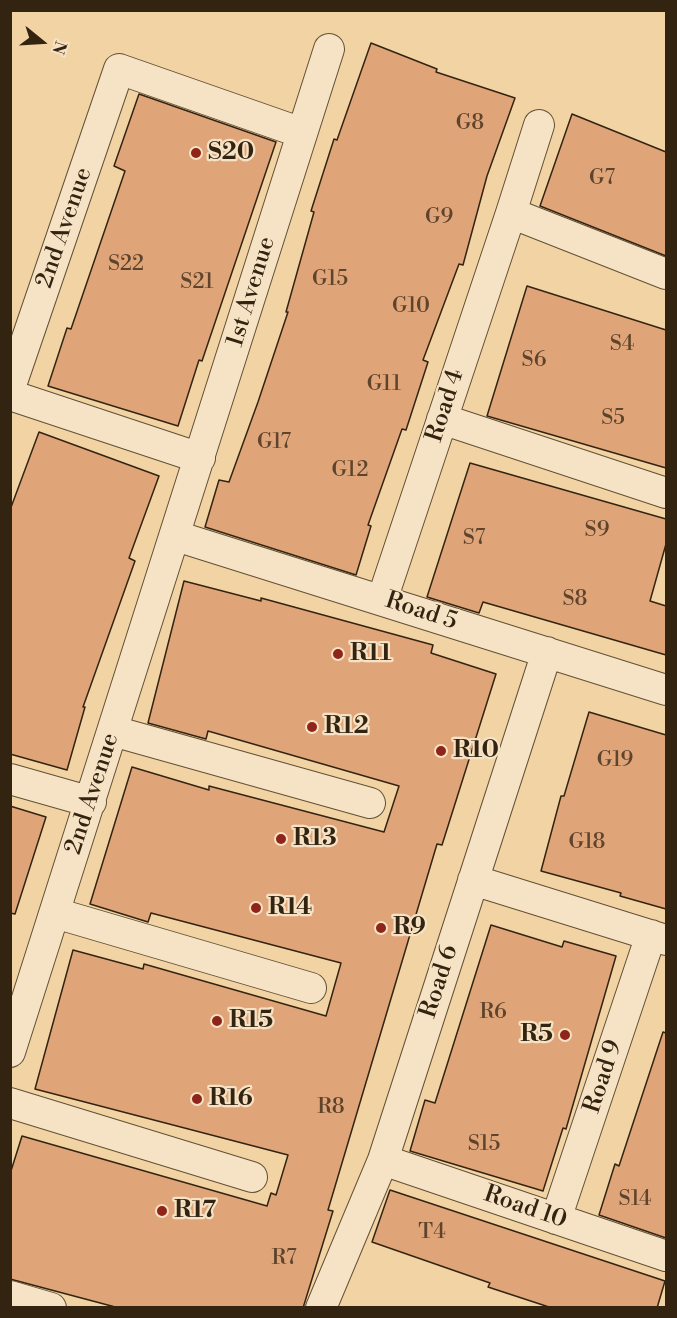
<!DOCTYPE html>
<html>
<head>
<meta charset="utf-8">
<style>
  body { margin:0 }
  #map { position:relative; width:677px; height:1318px; overflow:hidden; background:#f1d3a4; font-family:"Libre Bodoni",serif }
  canvas { display:block }
  .frame { position:absolute; inset:0; border:12px solid #332412; pointer-events:none }
  .north { position:absolute; left:12px; top:12px; width:60px; height:60px; -webkit-text-stroke:4px #f6e2c4; paint-order:stroke; rotate:108deg; font-size:16px; font-weight:700; line-height:24px; text-align:center; color:#332412 }
  .north::after { content:''; display:block; margin:auto; width:21px; height:27px; background:#332412; clip-path:polygon(50% 0,100% 100%,50% 72%,0 100%) }
</style>
</head>
<body>
<div id="map">
<canvas width="677" height="1318"></canvas>
<div class="frame"></div>
<div class="north">N</div>
</div>
<script>
const g = document.querySelector('canvas').getContext('2d');
g.lineJoin = 'round';
function paint(path, color) { g.fillStyle = color; g.fill(path, 'evenodd'); }
function trace(path, color, width, dash) { g.strokeStyle = color; g.lineWidth = width; g.lineCap = dash ? 'butt' : 'round'; g.setLineDash(dash || []); g.stroke(path); }
function label(font, color, halo, rows, align = 'center') {
  g.font = font + ' "Libre Bodoni",serif'; g.lineWidth = 4.5; g.setLineDash([]); g.textBaseline = 'middle'; g.strokeStyle = halo; g.fillStyle = color; for (const [text, x, y, turn = 0] of rows) {
    g.save(); g.translate(x, y); g.rotate((+turn || 0) * Math.PI / 180); g.textAlign = isNaN(turn) ? turn : align; if (halo) g.strokeText(text, 0, 0); g.fillText(text, 0, 0); g.restore();
  }
}
const building = new Path2D(`
  M 371,43 L 437,69 L 436,72 L 515,98 L 487,176 L 463,265 L 459,264 L 423,360 L 428,362 L 406,430 L 402,429 L 368,525 L 371,526 L 356,575 L 205,527 L 219,480 L 229,482 L 258,402 L 288,312 L 286,312 L 314,212 L 311,211 L 334,139 L 337,140 Z
  M 139,94 L 276,142 L 202,361 L 199,360 L 178,426 L 48,386 L 67,328 L 71,329 L 125,171 L 114,166 Z
  M 572,114 L 666,152 L 666,256 L 540,206 Z
  M 527,286 L 666,330 L 666,468 L 487,416 Z
  M 39,432 L 159,476 L 129,558 L 135,561 L 83,707 L 85,707 L 67,770 L 10,754 L 10,510 Z
  M 470,463 L 666,519 L 666,544 L 650,601 L 666,606 L 666,655 L 483,602 L 479,613 L 427,597 Z
  M 184,581 L 261,601 L 261,598 L 433,645 L 431,653 L 496,674 L 442,845 L 437,844 L 328,1210 L 333,1211 L 303,1308 L 119,1308 L 10,1279 L 10,1174 L 22,1136 L 267,1206 L 271,1193 L 276,1195 L 288,1155 L 35,1089 L 73,950 L 143,969 L 144,964 L 326,1016 L 341,963 L 151,913 L 148,922 L 90,904 L 132,767 L 209,790 L 209,786 L 384,832 L 399,786 L 208,731 L 206,739 L 148,723 Z
  M 589,712 L 666,735 L 666,909 L 620,896 L 621,893 L 541,871 L 561,796 L 564,796 Z
  M 10,806 L 46,817 L 15,914 L 10,913 Z
  M 491,925 L 562,947 L 564,941 L 616,956 L 566,1129 L 563,1128 L 543,1191 L 410,1151 L 425,1100 L 435,1103 Z
  M 663,1032 L 666,1033 L 666,1238 L 599,1215 L 615,1164 L 619,1166 Z
  M 390,1190 L 665,1281 L 657,1308 L 552,1308 L 488,1287 L 490,1283 L 372,1242 Z`);
const minor = new Path2D(`
  M 539,125 L 511,213 L 666,274
  M 10,388 L 119,69 L 302,133
  M 10,395 L 200,458
  M 442,419 L 666,493
  M 176,536 L 666,690
  M 382,600 L 511,213
  M 113,731 L 370,803
  M 10,779 L 91,802
  M 473,880 L 666,940
  M 55,913 L 311,988
  M 10,1052 L 329,49
  M 10,1103 L 252,1177
  M 383,1160 L 666,1256
  M 556,1219 L 651,935
  M 10,1296 L 51,1308
  M 321,1308 L 383,1160 L 547,652`);
const markers = [
  [196,153,6,"#8f2418"],
  [338,654,6,"#8f2418"],
  [312,727,6,"#8f2418"],
  [441,751,6,"#8f2418"],
  [281,839,6,"#8f2418"],
  [256,908,6,"#8f2418"],
  [381,928,6,"#8f2418"],
  [217,1021,6,"#8f2418"],
  [565,1035,6,"#8f2418"],
  [197,1099,6,"#8f2418"],
  [162,1211,6,"#8f2418"]
];
const numberNames = [
  ["G8",470,124],
  ["G7",602,179],
  ["G9",439,218],
  ["S22",126,265],
  ["G15",330,280],
  ["S21",197,283],
  ["G10",411,307],
  ["S4",622,345],
  ["S6",534,361],
  ["G11",384,385],
  ["S5",613,419],
  ["G17",274,443],
  ["G12",350,471],
  ["S9",597,531],
  ["S7",474,539],
  ["S8",575,600],
  ["G19",615,761],
  ["G18",587,843],
  ["R6",493,1013],
  ["R8",331,1108],
  ["S15",484,1145],
  ["S14",635,1200],
  ["T4",432,1233],
  ["R7",284,1259]
];
const poiNames = [
  ["S20",208,153],
  ["R11",350,654],
  ["R12",324,727],
  ["R10",453,751],
  ["R13",293,839],
  ["R14",268,908],
  ["R9",393,928],
  ["R15",229,1021],
  ["R5",553,1035,"right"],
  ["R16",209,1099],
  ["R17",174,1211]
];
const streetNames = [
  ["2nd Avenue",65,228,-71],
  ["1st Avenue",252,292,-73],
  ["Road 4",446,406,-72],
  ["Road 5",421,612,18],
  ["2nd Avenue",93,794,-72],
  ["Road 6",440,982,-72],
  ["Road 9",604,1077,-72],
  ["Road 10",525,1208,19]
];
paint(building, '#e0a479');
trace(building, '#332412', 1.5);
trace(minor, '#625036', 32);
trace(minor, '#f6e2c4', 30);
for (const [x, y, r, color] of markers) { const dot = new Path2D(); dot.arc(x, y, r, 0, 2 * Math.PI); g.fillStyle = color; g.fill(dot); trace(dot, '#f6e2c4', 2); }
label('21px', '#5e442c', null, numberNames);
label('bold 24px', '#332412', '#f6e2c4', poiNames, 'left');
label('24px', '#332412', '#f6e2c4', streetNames);
</script>
</body>
</html>
